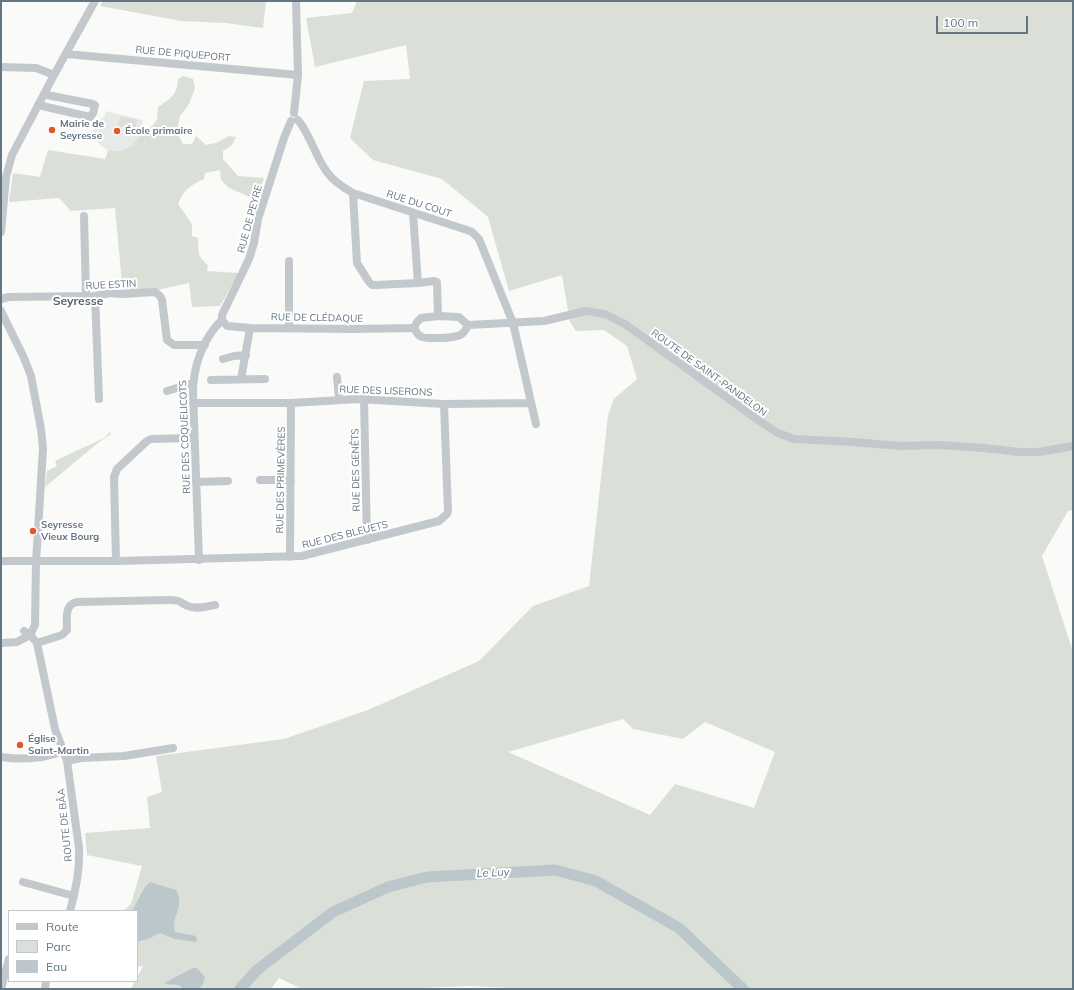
<!DOCTYPE html>
<html>
<head>
<meta charset="utf-8">
<style>
  body { margin:0 }
  #map { position:relative; width:1074px; height:990px; overflow:hidden; background:#fafaf8; font-family:Mulish,sans-serif }
  canvas { display:block }
  .frame { position:absolute; inset:0; border:2px solid #657683; pointer-events:none }
  .legend { position:absolute; left:8px; top:910px; width:130px; height:72px; box-sizing:border-box; background:#fff; border:1px solid #c1c8cd; margin:0; padding:5px 7px; list-style:none; font-size:12px; color:#657683 }
  .legend li { display:flex; align-items:center; gap:8px; height:20px }
  .legend b { width:20px; border:1px solid #c1c8cd }
  .scale { position:absolute; left:936px; top:16px; width:92px; height:18px; box-sizing:border-box; border:2px solid #657683; border-top:0; padding-left:5px; font-size:12px; line-height:14px; white-space:nowrap; color:#657683; -webkit-text-stroke:3px #fff; paint-order:stroke }
</style>
</head>
<body>
<div id="map">
<canvas width="1074" height="990"></canvas>
<div class="frame"></div>
<ul class="legend">
<li><b style="height:5px;background:#c3c8cc"></b>Route</li>
<li><b style="height:11px;background:#dadfd7"></b>Parc</li>
<li><b style="height:11px;background:#bbc7cb"></b>Eau</li>
</ul>
<div class="scale">100 m</div>
</div>
<script>
const g = document.querySelector('canvas').getContext('2d');
g.lineJoin = 'round';
function paint(path, color) { g.fillStyle = color; g.fill(path, 'evenodd'); }
function trace(path, color, width, dash) { g.strokeStyle = color; g.lineWidth = width; g.lineCap = dash ? 'butt' : 'round'; g.setLineDash(dash || []); g.stroke(path); }
function label(font, color, halo, rows, align = 'center') {
  g.font = font + ' Mulish,sans-serif'; g.lineWidth = 4; g.setLineDash([]); g.textBaseline = 'middle'; g.strokeStyle = halo; g.fillStyle = color; for (const [text, x, y, turn = 0] of rows) {
    g.save(); g.translate(x, y); g.rotate((+turn || 0) * Math.PI / 180); g.textAlign = isNaN(turn) ? turn : align; if (halo) g.strokeText(text, 0, 0); g.fillText(text, 0, 0); g.restore();
  }
}
const built = new Path2D(`
  M 106,111 L 143,120 L 139,137 L 131,146 L 121,151 L 108,151 L 98,143 L 91,124 L 98,121 L 105,116 Z`);
const green = new Path2D(`
  M 103,1 L 266,1 L 263,28 L 226,23 L 181,21 L 100,6 Z
  M 357,1 L 1073,1 L 1073,510 L 1068,511 L 1042,556 L 1073,652 L 1073,989 L 532,989 L 470,986 L 394,989 L 302,989 L 279,978 L 271,989 L 131,989 L 135,981 L 137,981 L 137,978 L 143,966 L 137,967 L 137,911 L 123,911 L 131,904 L 142,866 L 87,855 L 85,833 L 150,828 L 147,797 L 162,792 L 156,756 L 284,739 L 368,710 L 479,661 L 533,606 L 589,586 L 608,415 L 614,399 L 637,379 L 627,346 L 604,330 L 576,331 L 570,322 L 562,275 L 509,291 L 488,217 L 442,179 L 373,160 L 350,138 L 364,81 L 410,79 L 406,45 L 315,67 L 306,18 L 352,13 ZM 623,719 L 633,729 L 683,739 L 705,722 L 775,752 L 754,808 L 675,784 L 650,815 L 508,752 Z
  M 183,76 L 193,79 L 195,88 L 189,104 L 180,116 L 177,132 L 183,144 L 192,144 L 196,136 L 206,145 L 216,143 L 229,136 L 236,137 L 232,145 L 223,151 L 223,159 L 238,176 L 264,178 L 257,200 L 229,188 L 221,180 L 220,170 L 205,173 L 204,179 C 191,185 183,190 178,204 L 192,224 L 192,236 L 198,238 C 199,251 196,255 208,265 L 207,271 L 239,273 L 220,306 L 192,307 L 189,283 L 157,290 L 123,293 L 115,208 L 71,211 L 59,198 L 9,202 L 13,173 L 40,177 L 48,150 L 105,159 L 108,151 L 121,151 L 131,146 L 139,137 L 153,125 L 157,120 L 158,107 C 171,98 177,96 178,79 Z
  M 120,116 L 137,120 L 135,130 L 118,126 Z
  M 110,432 L 111,434 L 99,442 L 45,487 L 47,471 L 57,466 L 55,461 L 104,438 Z`);
const water = new Path2D(`
  M 150,882 L 176,890 C 186,907 170,917 175,932 L 196,936 L 197,940 L 196,942 L 175,939 L 160,933 L 150,938 L 137,942 L 137,911 L 132,911 L 145,887 Z
  M 193,968 L 197,968 L 205,977 L 203,984 L 199,989 L 184,989 L 179,985 L 165,984 L 166,982 Z`);
const river = new Path2D(`
  M 240,989 L 257,970 L 333,912 L 388,887 L 427,877 L 555,870 L 596,881 L 679,928 L 743,989`);
const minor = new Path2D(`
  M 66,54 L 298,75
  M 1,67 L 36,68 L 54,75
  M 38,105 L 90,117 L 93,113 L 95,105 L 93,104 L 47,95 L 45,93
  M 294,113 L 298,75 L 296,1
  M 298,120 C 311,136 315,156 327,172 C 333,181 344,188 353,193 L 467,230 L 472,232 L 479,239 L 513,323 L 536,424
  M 353,193 L 357,263 L 369,282 L 372,285 L 376,285 L 418,283
  M 413,213 L 418,283 L 434,281 L 437,282 L 438,316
  M 84,216 L 86,296
  M 1,232 L 6,177 L 12,155 L 54,75 L 95,1
  M 289,261 L 289,328
  M 95,296 L 99,399
  M 1,299 L 9,297 L 95,296 L 110,293 L 122,294 L 155,292 L 160,296 L 162,300 L 167,340 L 174,345 L 205,345
  M 1,311 L 24,358 L 31,376 L 41,429 L 43,448 L 36,562 L 35,625 L 30,635 L 17,642 L 1,643
  M 222,320 L 227,326 L 250,328 L 354,329 L 414,328 C 416,331 418,336 422,337 C 428,339 452,338 457,336 C 463,335 466,330 468,325 L 544,321 L 586,311 L 605,314 L 625,324 L 758,420 L 778,433 L 794,439 L 854,442 L 899,446 L 940,445 L 984,448 L 1019,452 L 1039,452 L 1073,446
  M 222,320 L 222,315 L 249,259 L 254,243 L 258,219 L 284,138 L 291,121
  M 414,328 L 417,322 L 421,318 L 438,316 L 459,317 L 468,325
  M 223,359 L 234,356 L 246,355
  M 337,377 L 339,399
  M 241,379 L 250,328
  M 211,380 L 265,379
  M 167,391 L 193,383
  M 364,399 L 367,540
  M 193,403 L 291,403 L 358,399 L 444,404 L 531,403
  M 260,480 L 291,480
  M 196,482 L 228,481
  M 290,557 L 291,403
  M 199,560 L 193,392 C 193,367 203,338 222,320
  M 1,561 L 116,561 L 302,556 L 439,521 L 447,514 L 448,511 L 444,404
  M 116,561 L 114,477 L 117,469 L 147,441 L 151,439 L 194,438
  M 24,631 L 31,636 L 37,643 L 55,729 L 67,761 L 79,848 C 80,870 76,890 70,911
  M 37,643 L 62,635 L 67,630 C 67,619 64,606 76,602 L 170,600 C 183,600 179,603 188,606 C 196,610 207,606 215,605
  M 1,757 C 22,760 43,759 63,751
  M 67,761 L 81,758 L 124,756 L 173,748
  M 23,882 L 74,896
  M 1,989 L 9,959
  M 45,989 L 46,981`);
const markers = [
  [52,130,4,"#e4572e"],
  [117,131,4,"#e4572e"],
  [33,531,4,"#e4572e"],
  [20,745,4,"#e4572e"]
];
const streetNames = [
  ["RUE DE PIQUEPORT",183,54,5],
  ["RUE DU COUT",419,204,18],
  ["RUE DE PEYRE",250,219,-75],
  ["RUE ESTIN",111,285,-3],
  ["RUE DE CLÉDAQUE",317,318,1],
  ["ROUTE DE SAINT-PANDELON",709,373,36],
  ["RUE DES LISERONS",386,391,2],
  ["RUE DES COQUELICOTS",185,437,-92],
  ["RUE DES GENÊTS",356,470,-91],
  ["RUE DES PRIMEVÈRES",281,480,-89],
  ["RUE DES BLEUETS",345,535,-14],
  ["ROUTE DE BÂA",65,825,-96]
];
const poiNames = [
  ["Mairie de",60,124],
  ["Seyresse",60,136],
  ["École primaire",125,131],
  ["Seyresse",41,525],
  ["Vieux Bourg",41,537],
  ["Église",28,739],
  ["Saint-Martin",28,751]
];
const waterNames = [
  ["Le Luy",493,873,-3]
];
const quarterNames = [
  ["Seyresse",78,301]
];
paint(built, '#e8e9e9');
paint(green, '#dadfd7');
paint(water, '#bbc7cb');
trace(river, '#bbc7cb', 11);
trace(minor, '#c3c8cc', 8);
for (const [x, y, r, color] of markers) { const dot = new Path2D(); dot.arc(x, y, r, 0, 2 * Math.PI); g.fillStyle = color; g.fill(dot); trace(dot, '#fff', 1.5); }
label('10px', '#657683', '#fff', streetNames);
label('bold 10px', '#657683', '#fff', poiNames, 'left');
label('italic 11px', '#60757c', '#fff', waterNames);
label('bold 12px', '#57646e', '#fff', quarterNames);
</script>
</body>
</html>
